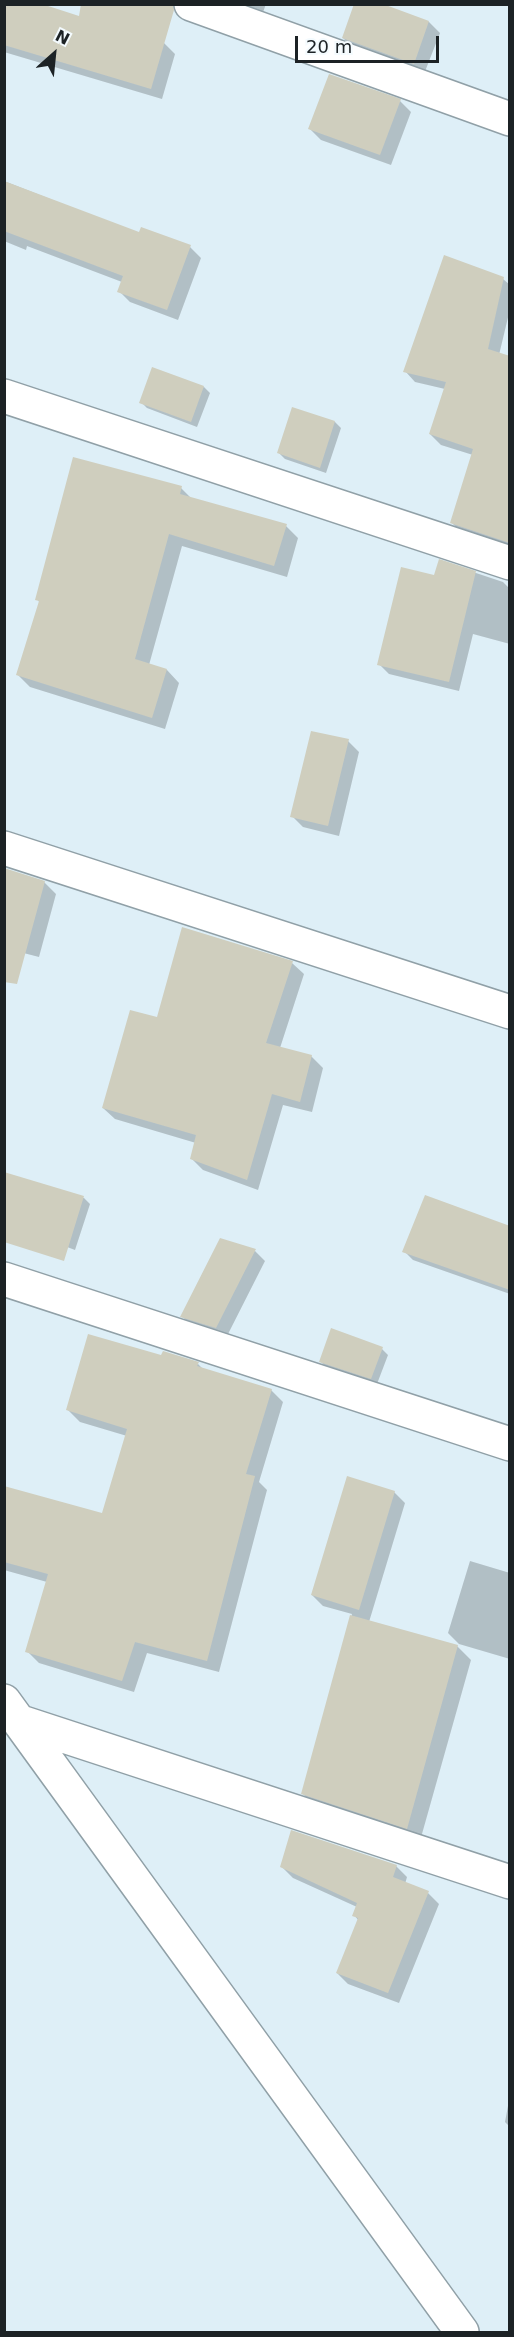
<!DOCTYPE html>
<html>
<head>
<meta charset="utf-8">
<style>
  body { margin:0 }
  #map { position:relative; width:514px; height:2337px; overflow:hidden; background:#deeff7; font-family:"DejaVu Sans",sans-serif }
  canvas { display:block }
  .frame { position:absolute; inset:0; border:6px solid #1c2225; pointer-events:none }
  .north { position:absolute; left:24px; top:24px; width:60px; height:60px; -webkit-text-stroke:4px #f4fbfe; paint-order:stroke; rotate:27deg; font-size:16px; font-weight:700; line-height:24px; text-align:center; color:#1c2225 }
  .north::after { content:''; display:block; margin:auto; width:21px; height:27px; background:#1c2225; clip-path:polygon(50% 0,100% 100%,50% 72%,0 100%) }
  .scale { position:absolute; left:295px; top:36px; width:144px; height:27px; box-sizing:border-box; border:3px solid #1c2225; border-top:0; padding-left:8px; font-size:18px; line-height:21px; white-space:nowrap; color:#1c2225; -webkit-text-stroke:4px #f4fbfe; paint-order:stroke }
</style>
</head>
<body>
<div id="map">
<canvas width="514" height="2337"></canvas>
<div class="frame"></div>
<div class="north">N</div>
<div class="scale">20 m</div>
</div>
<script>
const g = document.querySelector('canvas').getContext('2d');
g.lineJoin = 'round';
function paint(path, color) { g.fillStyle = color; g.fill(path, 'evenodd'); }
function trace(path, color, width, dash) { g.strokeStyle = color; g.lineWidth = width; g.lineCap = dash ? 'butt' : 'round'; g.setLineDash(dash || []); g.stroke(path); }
const shadow = new Path2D(`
  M 4,4 L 164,43 L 175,54 L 162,99 L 4,52 Z
  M 232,4 L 266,4 L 262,15 Z
  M 379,4 L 429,22 L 440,33 L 424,74 L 354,49 L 343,38 Z
  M 400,101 L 411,112 L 391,165 L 321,140 L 310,129 Z
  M 4,181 L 140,234 L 142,229 L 190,247 L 201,258 L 178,320 L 130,302 L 119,291 L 122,282 L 27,246 L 26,250 L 4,241 Z
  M 503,279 L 510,285 L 510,309 L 499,355 L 510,358 L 510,549 L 463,534 L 452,523 L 473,455 L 441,445 L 430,434 L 445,389 L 415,382 L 405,371 Z
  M 204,387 L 210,393 L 197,427 L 147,408 L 141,402 Z
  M 293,409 L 335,422 L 341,428 L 326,473 L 285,459 L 279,453 Z
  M 181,488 L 192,499 L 286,526 L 298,538 L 287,577 L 182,546 L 149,665 L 167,670 L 179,683 L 165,729 L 30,687 L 18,675 L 40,603 L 37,599 Z
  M 440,561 L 503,582 L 510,589 L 510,644 L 473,634 L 459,691 L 389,674 L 379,664 L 435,576 Z
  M 348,741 L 359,752 L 339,836 L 303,827 L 292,816 Z
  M 44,882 L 56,894 L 39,957 L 4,948 Z
  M 292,963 L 304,974 L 280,1048 L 311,1056 L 323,1068 L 312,1112 L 283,1105 L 258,1190 L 203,1170 L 191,1158 L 196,1143 L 115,1119 L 103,1108 L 158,1019 Z
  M 4,1175 L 84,1198 L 90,1204 L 75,1250 L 4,1223 Z
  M 510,1227 L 510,1294 L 413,1260 L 404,1251 Z
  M 221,1240 L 255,1251 L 265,1261 L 226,1338 L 192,1327 L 182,1316 Z
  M 382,1349 L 388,1355 L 377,1384 L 327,1368 L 321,1362 Z
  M 161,1357 L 198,1364 L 204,1370 L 271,1390 L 283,1402 L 259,1482 L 267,1490 L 219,1672 L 147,1653 L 134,1692 L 39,1663 L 27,1651 L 47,1582 L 4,1570 L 4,1487 L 103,1515 L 127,1436 L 80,1422 L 68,1410 Z
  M 394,1492 L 405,1503 L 369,1622 L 457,1646 L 471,1660 L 420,1841 L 316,1807 L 302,1793 L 352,1614 L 323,1606 L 312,1595 Z
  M 470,1561 L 510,1573 L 510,1659 L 459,1644 L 448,1633 Z
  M 396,1866 L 407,1877 L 405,1884 L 428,1893 L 439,1904 L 399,2003 L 348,1984 L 337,1973 L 359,1921 L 354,1915 L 357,1907 L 293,1878 L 282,1867 Z
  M 510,2095 L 510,2127 L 505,2122 Z`);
const building = new Path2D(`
  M 4,4 L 42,4 L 79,16 L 81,4 L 173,4 L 174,10 L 151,89 L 4,45 Z
  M 354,4 L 383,4 L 429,21 L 414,64 L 342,38 Z
  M 329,74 L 401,99 L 380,155 L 308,129 Z
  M 4,181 L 139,232 L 141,227 L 191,245 L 167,310 L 117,292 L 123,276 L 4,231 Z
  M 444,255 L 504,277 L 488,349 L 510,356 L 510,543 L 450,523 L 473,449 L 429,434 L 446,382 L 403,372 Z
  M 152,367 L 204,386 L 191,422 L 139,403 Z
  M 292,407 L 335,421 L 320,468 L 277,453 Z
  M 73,457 L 182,486 L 180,494 L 287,524 L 274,566 L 169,534 L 135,659 L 167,669 L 152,718 L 16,675 L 39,601 L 35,600 Z
  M 439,559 L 476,571 L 449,682 L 377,665 L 401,567 L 434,575 Z
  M 311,731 L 349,739 L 328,826 L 290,817 Z
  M 4,868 L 45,881 L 17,984 L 4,982 Z
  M 182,927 L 293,961 L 266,1043 L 312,1055 L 300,1102 L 272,1094 L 247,1180 L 190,1159 L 196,1135 L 102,1108 L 130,1010 L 157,1017 Z
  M 4,1172 L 84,1196 L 64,1261 L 4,1242 Z
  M 425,1195 L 510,1226 L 510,1290 L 402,1252 Z
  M 220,1238 L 256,1249 L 216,1328 L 180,1317 Z
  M 331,1328 L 383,1347 L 371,1379 L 319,1362 Z
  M 88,1334 L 161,1355 L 163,1351 L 199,1362 L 197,1366 L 272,1389 L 246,1474 L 255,1476 L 207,1661 L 135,1642 L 122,1681 L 25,1652 L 48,1574 L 4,1562 L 4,1486 L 102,1513 L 127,1429 L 66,1410 Z
  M 347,1476 L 395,1491 L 359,1610 L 311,1595 Z
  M 350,1615 L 458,1645 L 407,1829 L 301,1794 Z
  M 291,1830 L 397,1865 L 393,1877 L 429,1891 L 388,1993 L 336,1973 L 358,1918 L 352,1916 L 357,1903 L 280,1867 Z`);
const minor = new Path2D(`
  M 191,4 L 510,119
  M 4,396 L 510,563
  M 4,848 L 510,1012
  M 4,1279 L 510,1444
  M 4,1701 L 462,2332
  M 21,1722 L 510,1882`);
paint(shadow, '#0003');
paint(building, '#cfcebe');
trace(minor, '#90a0a7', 36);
trace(minor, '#fff', 33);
</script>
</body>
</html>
